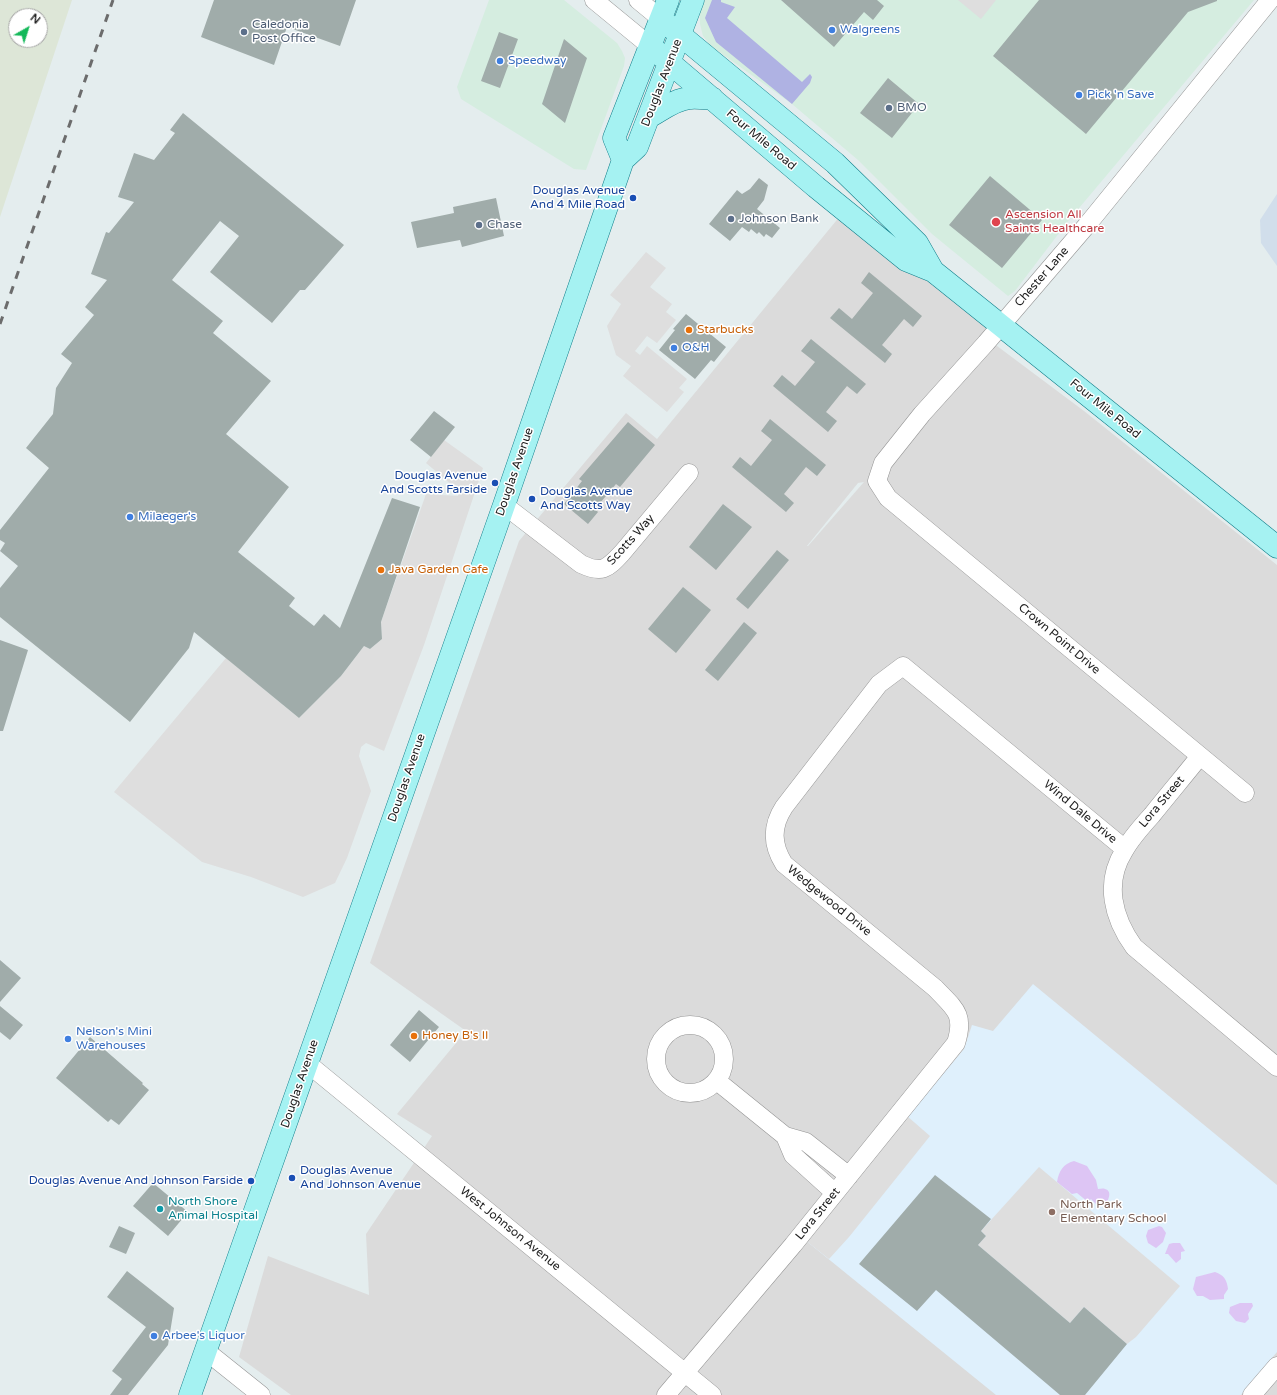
<!DOCTYPE html>
<html>
<head>
<meta charset="utf-8">
<style>
  body { margin:0 }
  #map { position:relative; width:1277px; height:1395px; overflow:hidden; background:#e4edee; font-family:"Varela Round",sans-serif }
  canvas { display:block }
  .north { position:absolute; left:8px; top:8px; width:40px; height:40px; box-sizing:border-box; background:#fff; border:1px solid #a5a5a5; border-radius:50%; rotate:39deg; font-size:11px; font-weight:700; line-height:16px; text-align:center; color:#1e1e1e }
  .north::after { content:''; display:block; margin:auto; width:14px; height:18px; background:#13b859; clip-path:polygon(50% 0,100% 100%,50% 72%,0 100%) }
</style>
</head>
<body>
<div id="map">
<canvas width="1277" height="1395"></canvas>
<div class="north">N</div>
</div>
<script>
const g = document.querySelector('canvas').getContext('2d');
g.lineJoin = 'round';
function paint(path, color) { g.fillStyle = color; g.fill(path, 'evenodd'); }
function trace(path, color, width, dash) { g.strokeStyle = color; g.lineWidth = width; g.lineCap = dash ? 'butt' : 'round'; g.setLineDash(dash || []); g.stroke(path); }
function label(font, color, halo, rows, align = 'center') {
  g.font = font + ' "Varela Round",sans-serif'; g.lineWidth = 3; g.setLineDash([]); g.textBaseline = 'middle'; g.strokeStyle = halo; g.fillStyle = color; for (const [text, x, y, turn = 0] of rows) {
    g.save(); g.translate(x, y); g.rotate((+turn || 0) * Math.PI / 180); g.textAlign = isNaN(turn) ? turn : align; if (halo) g.strokeText(text, 0, 0); g.fillText(text, 0, 0); g.restore();
  }
}
const residential = new Path2D(`
  M 845,210 L 1001,325 L 989,340 L 1084,411 L 1277,565 L 1277,1395 L 291,1395 L 239,1357 L 268,1256 L 369,1295 L 366,1234 L 432,1136 L 397,1114 L 466,1031 L 370,963 L 519,541 L 626,413 L 657,439 ZM 864,482 L 808,546 L 807,546 L 858,483 Z`);
const commercial = new Path2D(`
  M 489,0 L 564,0 L 617,43 L 622,51 L 625,58 L 624,66 L 586,170 L 574,169 L 461,99 L 457,87 Z
  M 705,0 L 1254,0 L 1069,220 L 1015,291 L 1008,296 L 932,234 L 858,160 L 792,104 L 711,46 L 703,36 L 700,24 L 700,10 Z`);
const industrial = new Path2D(`
  M 0,0 L 72,0 L 0,217 ZM 16,16 L 40,16 L 40,40 L 16,40 Z`);
const education = new Path2D(`
  M 1033,984 L 1277,1185 L 1277,1352 L 1241,1395 L 996,1395 L 805,1240 L 964,1049 L 972,1025 L 993,1031 Z`);
const farmland = new Path2D(`
  M 1277,194 L 1277,266 L 1261,243 L 1260,220 Z`);
const grass = new Path2D(`
  M 712,0 L 721,0 L 721,2 L 735,7 L 727,18 L 802,82 L 810,74 L 812,77 L 810,83 L 792,104 L 716,42 L 705,18 Z`);
const park = new Path2D(`
  M 1074,1161 L 1087,1166 L 1096,1180 L 1098,1189 C 1100,1189 1103,1188 1105,1189 C 1113,1191 1108,1201 1105,1205 L 1097,1205 L 1091,1199 L 1088,1202 L 1077,1193 L 1072,1194 L 1057,1182 C 1059,1171 1063,1164 1074,1161 Z
  M 1159,1226 L 1162,1227 L 1166,1233 L 1163,1242 L 1156,1248 L 1148,1243 L 1146,1236 L 1148,1230 Z
  M 1173,1243 L 1180,1243 L 1185,1251 L 1181,1252 L 1181,1259 L 1176,1263 L 1168,1254 L 1165,1254 L 1169,1244 Z
  M 1215,1272 C 1224,1275 1227,1280 1228,1289 L 1224,1295 L 1224,1299 L 1210,1300 L 1203,1296 L 1197,1296 L 1193,1289 L 1196,1277 Z
  M 1240,1303 L 1252,1303 L 1253,1306 L 1248,1314 L 1249,1319 L 1245,1323 L 1236,1321 L 1229,1313 L 1230,1307 Z`);
const parking = new Path2D(`
  M 958,0 L 996,0 L 981,19 Z
  M 646,252 L 666,268 L 650,287 L 672,304 L 666,312 L 676,320 L 657,343 L 647,336 L 635,351 L 640,355 L 647,346 L 687,379 L 679,388 L 684,392 L 667,412 L 623,376 L 631,366 L 616,355 L 607,326 L 621,304 L 610,295 Z
  M 444,440 L 483,468 L 424,645 L 384,751 L 366,743 L 361,747 L 359,756 L 371,791 L 347,858 L 335,883 L 303,897 L 251,877 L 202,862 L 114,792 L 226,658 L 299,718 L 341,676 L 364,646 L 370,649 L 382,639 L 381,622 L 426,494 L 458,496 L 458,490 L 426,463 Z
  M 907,1116 L 930,1136 L 849,1237 L 829,1259 L 805,1240 Z
  M 1039,1167 L 1180,1286 L 1136,1337 L 1127,1344 L 1084,1307 L 1070,1323 L 978,1245 L 986,1236 L 981,1231 Z`);
const building = new Path2D(`
  M 214,0 L 356,0 L 340,46 L 287,27 L 274,65 L 201,37 Z
  M 781,0 L 877,0 L 884,6 L 873,20 L 864,12 L 834,47 Z
  M 1039,0 L 1217,0 L 1217,1 L 1188,12 L 1086,134 L 993,56 Z
  M 499,32 L 518,39 L 500,88 L 481,81 Z
  M 564,39 L 587,58 L 565,123 L 542,104 Z
  M 888,78 L 919,104 L 892,138 L 860,113 Z
  M 183,113 L 344,245 L 305,290 L 300,290 L 272,323 L 210,272 L 239,236 L 220,221 L 172,280 L 223,321 L 213,333 L 271,381 L 226,434 L 289,487 L 238,552 L 295,598 L 289,606 L 314,626 L 324,614 L 340,628 L 392,498 L 420,507 L 381,622 L 382,639 L 370,649 L 364,646 L 341,676 L 299,718 L 194,632 L 189,648 L 130,722 L 0,617 L 0,588 L 18,566 L 0,551 L 5,543 L 0,540 L 0,530 L 49,468 L 26,448 L 53,414 L 56,388 L 72,363 L 61,354 L 94,315 L 85,307 L 107,280 L 91,274 L 106,232 L 109,233 L 134,202 L 118,197 L 134,153 L 154,160 L 175,133 L 170,130 Z
  M 990,176 L 1042,220 L 1002,268 L 949,225 Z
  M 759,178 L 768,185 L 764,200 L 757,209 L 780,228 L 772,238 L 766,234 L 764,237 L 759,232 L 757,234 L 751,229 L 749,232 L 742,227 L 730,241 L 709,224 L 737,190 L 742,194 L 750,189 Z
  M 496,198 L 504,236 L 462,247 L 460,240 L 417,248 L 411,222 L 454,213 L 453,207 Z
  M 869,272 L 922,316 L 913,327 L 904,319 L 882,345 L 892,354 L 885,363 L 830,318 L 839,308 L 852,319 L 873,293 L 861,283 Z
  M 686,314 L 726,347 L 714,362 L 711,360 L 695,379 L 659,350 L 675,330 L 673,329 Z
  M 811,339 L 866,384 L 857,394 L 847,386 L 826,412 L 837,421 L 828,432 L 773,386 L 782,375 L 795,386 L 815,362 L 801,351 Z
  M 434,411 L 455,427 L 431,457 L 410,440 Z
  M 770,419 L 826,465 L 817,476 L 806,467 L 784,494 L 794,503 L 786,512 L 732,467 L 740,457 L 751,466 L 772,440 L 761,431 Z
  M 628,422 L 655,445 L 620,487 L 616,484 L 595,509 L 598,512 L 588,524 L 564,504 L 582,481 L 579,479 Z
  M 723,504 L 752,527 L 716,570 L 689,547 Z
  M 777,550 L 789,560 L 748,609 L 736,599 Z
  M 683,587 L 711,610 L 676,653 L 648,629 Z
  M 744,622 L 757,633 L 718,681 L 705,670 Z
  M 0,640 L 28,650 L 3,731 L 0,731 Z
  M 0,960 L 21,978 L 0,1002 Z
  M 0,1006 L 23,1025 L 10,1040 L 0,1032 Z
  M 419,1010 L 439,1027 L 410,1062 L 390,1045 Z
  M 90,1037 L 143,1083 L 142,1084 L 149,1090 L 119,1125 L 111,1119 L 108,1122 L 56,1078 Z
  M 935,1175 L 991,1219 L 981,1231 L 986,1236 L 978,1245 L 1070,1323 L 1084,1307 L 1127,1344 L 1085,1395 L 1060,1395 L 936,1290 L 917,1311 L 859,1264 Z
  M 153,1183 L 188,1212 L 168,1236 L 133,1206 Z
  M 119,1226 L 135,1233 L 126,1254 L 109,1247 Z
  M 127,1271 L 174,1308 L 168,1345 L 128,1395 L 110,1395 L 122,1379 L 112,1371 L 146,1327 L 107,1297 Z`);
const minor = new Path2D(`
  M 594,0 L 650,46
  M 638,0 L 661,19
  M 504,505 L 581,564 C 602,574 607,569 622,553 L 689,473
  M 1200,756 C 1184,776 1168,795 1152,815 C 1142,826 1131,838 1124,851 C 1104,883 1113,918 1134,947 L 1277,1067
  M 1245,793 L 888,498 L 877,481 L 883,463 L 922,414 L 986,343 L 1087,225 L 1270,0
  M656 1059a34 34 0 1 1 68 0a34 34 0 1 1-68 0Z
  M 307,1063 L 712,1395
  M 717,1081 L 785,1136 L 806,1142 L 849,1176
  M 785,1136 L 793,1155 L 835,1193
  M 206,1351 L 261,1395
  M 666,1395 L 793,1245 L 956,1043 C 965,1014 955,1009 935,988 L 784,864 C 772,845 771,827 784,807 L 879,684 L 903,666 L 1125,849
  M 1252,1395 L 1277,1366`);
const major = new Path2D(`
  M 661,19 L 835,163 L 917,243 L 933,271
  M 650,46 L 816,187 L 906,260 L 933,271 L 1277,547
  M 649,117 C 662,110 675,99 690,98 C 697,97 704,99 712,98
  M 623,160 L 614,138 L 668,0
  M 190,1395 L 504,505 L 623,160 L 637,147 L 693,0`);
const rail = new Path2D(`
  M 0,324 L 113,0`);
const markers = [
  [832,30,4,"#3f7fe0"],
  [244,32,4,"#5c6f8a"],
  [500,61,4,"#3f7fe0"],
  [1079,95,4,"#3f7fe0"],
  [889,108,4,"#5c6f8a"],
  [633,198,4,"#1a4fb4"],
  [731,219,4,"#5c6f8a"],
  [996,222,5,"#e0444e"],
  [479,225,4,"#5c6f8a"],
  [689,330,4,"#e8710a"],
  [674,348,4,"#3f7fe0"],
  [495,483,4,"#1a4fb4"],
  [532,499,4,"#1a4fb4"],
  [130,517,4,"#3f7fe0"],
  [381,570,4,"#e8710a"],
  [414,1036,4,"#e8710a"],
  [68,1039,4,"#3f7fe0"],
  [292,1178,4,"#1a4fb4"],
  [251,1181,4,"#1a4fb4"],
  [160,1209,4,"#0f9aa8"],
  [1052,1212,4,"#8d6e63"],
  [154,1336,4,"#3f7fe0"]
];
const serviceNames = [
  ["Caledonia",252,25],
  ["Post Office",252,39],
  ["BMO",897,108],
  ["Johnson Bank",739,219],
  ["Chase",487,225]
];
const shopNames = [
  ["Walgreens",840,30],
  ["Speedway",508,61],
  ["Pick 'n Save",1087,95],
  ["O&H",682,348],
  ["Milaeger's",138,517],
  ["Nelson's Mini",76,1032],
  ["Warehouses",76,1046],
  ["Arbee's Liquor",162,1336]
];
const streetNames = [
  ["Douglas Avenue",662,83,-69],
  ["Four Mile Road",761,140,40],
  ["Chester Lane",1042,277,-49],
  ["Four Mile Road",1105,409,39],
  ["Douglas Avenue",515,472,-71],
  ["Scotts Way",631,540,-48],
  ["Crown Point Drive",1059,639,40],
  ["Douglas Avenue",407,778,-71],
  ["Lora Street",1162,802,-50],
  ["Wind Dale Drive",1080,812,40],
  ["Wedgewood Drive",829,901,39],
  ["Douglas Avenue",300,1084,-71],
  ["Lora Street",818,1214,-51],
  ["West Johnson Avenue",510,1229,39]
];
const transitNames = [
  ["Douglas Avenue",625,191],
  ["And 4 Mile Road",625,205],
  ["Douglas Avenue",487,476],
  ["And Scotts Farside",487,490],
  ["Douglas Avenue",540,492,"left"],
  ["And Scotts Way",540,506,"left"],
  ["Douglas Avenue",300,1171,"left"],
  ["And Johnson Avenue",300,1185,"left"],
  ["Douglas Avenue And Johnson Farside",243,1181]
];
const healthNames = [
  ["Ascension All",1005,215],
  ["Saints Healthcare",1005,229]
];
const foodNames = [
  ["Starbucks",697,330],
  ["Java Garden Cafe",389,570],
  ["Honey B's II",422,1036]
];
const cultureNames = [
  ["North Shore",168,1202],
  ["Animal Hospital",168,1216]
];
const educationNames = [
  ["North Park",1060,1205],
  ["Elementary School",1060,1219]
];
paint(residential, '#dbdbdb');
paint(commercial, '#d5ede0');
paint(industrial, '#dde6d7');
paint(education, '#dff0fc');
paint(farmland, '#d1deeb');
paint(grass, '#afb2e3');
paint(park, '#ddc5f4');
paint(parking, '#dedede');
paint(building, '#a0acaa');
trace(minor, '#959595', 19);
trace(major, '#0f7d89', 23);
trace(minor, '#fff', 18);
trace(major, '#a5f2f2', 22);
trace(rail, '#6c6c6c', 3, [8, 8]);
for (const [x, y, r, color] of markers) { const dot = new Path2D(); dot.arc(x, y, r, 0, 2 * Math.PI); g.fillStyle = color; g.fill(dot); trace(dot, '#fff', 1.5); }
label('12px', '#4e5e75', '#fff', serviceNames, 'left');
label('12px', '#366cbe', '#fff', shopNames, 'left');
label('12px', '#1e1e1e', '#fff', streetNames);
label('12px', '#164399', '#fff', transitNames, 'right');
label('12px', '#be3a42', '#fff', healthNames, 'left');
label('12px', '#c56008', '#fff', foodNames, 'left');
label('12px', '#0d838f', '#fff', cultureNames, 'left');
label('12px', '#785e54', '#fff', educationNames, 'left');
</script>
</body>
</html>
